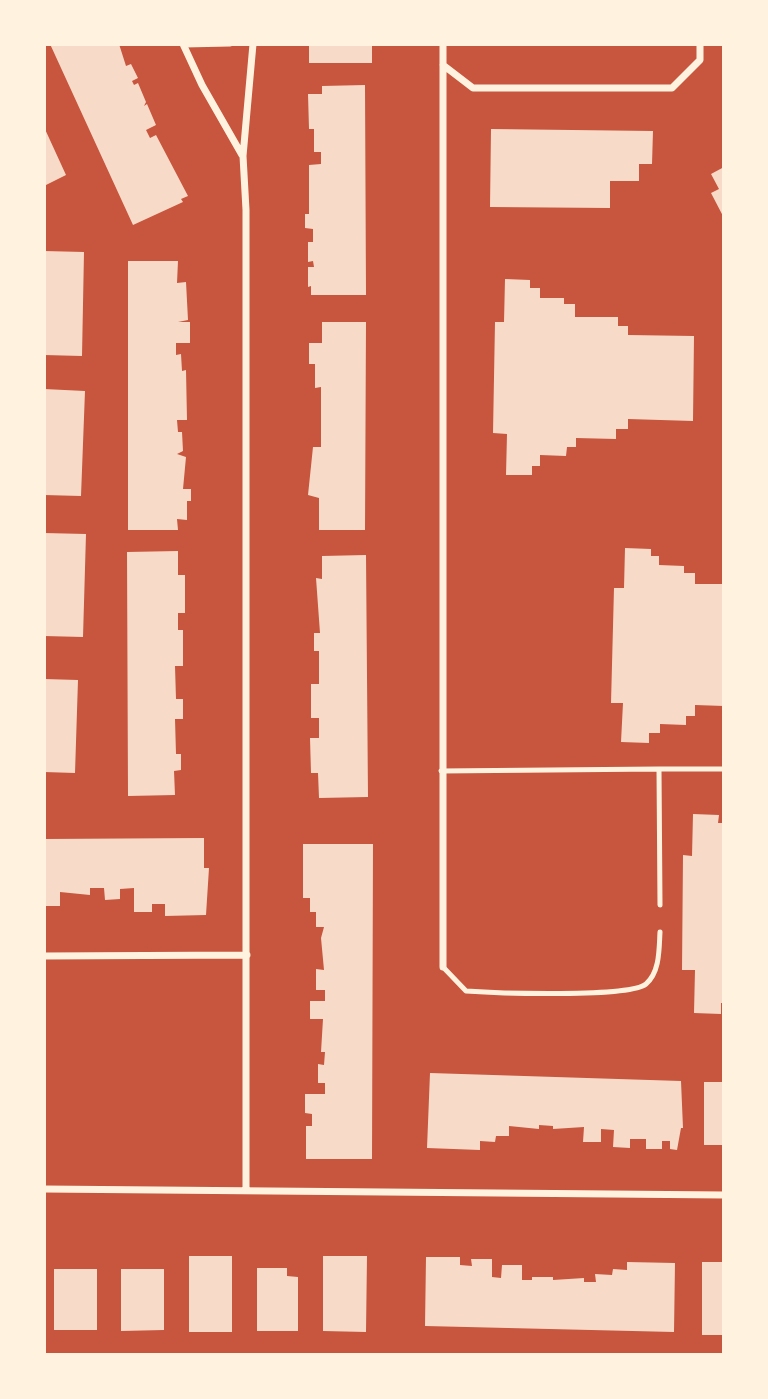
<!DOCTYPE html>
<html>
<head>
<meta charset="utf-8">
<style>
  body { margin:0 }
  #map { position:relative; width:768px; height:1399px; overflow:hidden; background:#c8553d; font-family:"Crimson Pro",serif }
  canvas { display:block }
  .frame { position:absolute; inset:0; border:46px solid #fff3e0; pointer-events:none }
</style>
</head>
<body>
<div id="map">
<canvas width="768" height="1399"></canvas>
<div class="frame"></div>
</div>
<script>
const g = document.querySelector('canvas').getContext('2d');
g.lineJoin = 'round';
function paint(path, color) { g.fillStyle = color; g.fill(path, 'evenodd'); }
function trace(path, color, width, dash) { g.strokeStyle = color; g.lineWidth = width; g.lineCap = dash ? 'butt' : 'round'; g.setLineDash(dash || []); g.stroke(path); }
const building = new Path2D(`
  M 50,44 L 119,44 L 126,66 L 131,64 L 138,78 L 132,81 L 134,85 L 138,83 L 146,102 L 144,106 L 147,104 L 156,125 L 146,130 L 150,138 L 156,135 L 188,196 L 181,199 L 183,202 L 133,225 Z
  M 309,44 L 372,44 L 372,63 L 309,63 Z
  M 365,85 L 366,295 L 311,295 L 311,286 L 308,287 L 308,267 L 314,267 L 313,261 L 308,262 L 308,242 L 313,242 L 313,229 L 305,228 L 305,214 L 309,214 L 309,165 L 321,164 L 321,152 L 314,152 L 314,129 L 309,129 L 308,94 L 322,94 L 322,86 Z
  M 44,127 L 66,175 L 44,186 Z
  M 491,129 L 653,131 L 652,164 L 639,164 L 639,181 L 610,181 L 610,208 L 490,207 Z
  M 724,167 L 724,218 L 711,193 L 719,189 L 711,174 Z
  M 44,251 L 84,252 L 82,356 L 44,355 Z
  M 128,261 L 178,261 L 177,283 L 186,282 L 188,320 L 178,322 L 190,322 L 190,343 L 176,343 L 176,355 L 181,354 L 182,371 L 186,370 L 187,420 L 177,420 L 178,432 L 182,432 L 183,451 L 177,454 L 186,457 L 183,489 L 191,489 L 191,501 L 187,501 L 187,520 L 177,519 L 178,530 L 128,530 Z
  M 505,279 L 530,280 L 530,288 L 540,288 L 540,298 L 564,298 L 564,304 L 575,304 L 575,317 L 618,317 L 618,326 L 628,326 L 628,335 L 694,336 L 693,421 L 628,419 L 628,429 L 616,429 L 616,439 L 576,438 L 576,447 L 567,447 L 566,456 L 540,455 L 540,466 L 532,466 L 532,475 L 506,475 L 507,434 L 493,433 L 495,322 L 504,322 Z
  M 322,322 L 366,322 L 365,530 L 319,530 L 319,498 L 308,495 L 313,447 L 321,447 L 321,387 L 315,388 L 315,364 L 309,364 L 309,343 L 322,343 Z
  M 44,389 L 85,391 L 81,496 L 44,495 Z
  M 44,533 L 86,534 L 83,637 L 44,636 Z
  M 625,548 L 651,549 L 651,556 L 659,556 L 659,565 L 684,566 L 684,573 L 695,573 L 695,584 L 724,584 L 724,706 L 695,705 L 695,716 L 686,716 L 686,725 L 660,724 L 660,733 L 649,733 L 649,743 L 621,742 L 623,703 L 611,703 L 614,588 L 624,588 Z
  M 178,551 L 178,575 L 185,575 L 185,613 L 178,613 L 178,630 L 183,630 L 183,666 L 175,666 L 176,699 L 183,699 L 183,719 L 175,719 L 176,754 L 181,754 L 181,770 L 174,771 L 175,795 L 128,796 L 127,552 Z
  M 366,555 L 368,797 L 319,798 L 318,773 L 311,773 L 310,738 L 319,738 L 319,718 L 311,718 L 311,684 L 319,684 L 319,651 L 314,651 L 314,633 L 320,633 L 316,578 L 322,579 L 322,556 Z
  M 44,679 L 78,680 L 75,773 L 44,772 Z
  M 693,814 L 719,815 L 718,823 L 724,823 L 724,1003 L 721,1003 L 721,1014 L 694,1013 L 695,970 L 682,970 L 683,855 L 692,856 Z
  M 204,838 L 204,868 L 209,868 L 206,915 L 165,916 L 165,904 L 152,904 L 152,912 L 134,912 L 134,888 L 120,889 L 120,899 L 105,900 L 104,888 L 90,888 L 90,895 L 60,892 L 60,906 L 44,906 L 44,839 Z
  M 303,844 L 373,844 L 372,1159 L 306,1159 L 306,1126 L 312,1126 L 312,1114 L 305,1113 L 305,1094 L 325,1094 L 325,1083 L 318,1083 L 318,1064 L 324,1065 L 325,1052 L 321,1052 L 323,1019 L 310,1019 L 310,1001 L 325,1001 L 325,990 L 316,990 L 316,969 L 324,970 L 321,938 L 324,927 L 316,927 L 316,912 L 310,912 L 310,898 L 303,898 Z
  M 430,1073 L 681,1081 L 683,1128 L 681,1128 L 677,1150 L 670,1149 L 670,1141 L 662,1141 L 662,1149 L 646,1149 L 646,1139 L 630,1139 L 630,1148 L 613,1147 L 614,1130 L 601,1129 L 601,1142 L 583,1142 L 584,1127 L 553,1129 L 553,1126 L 539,1125 L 539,1129 L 509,1126 L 509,1136 L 496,1136 L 495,1142 L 480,1141 L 480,1150 L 427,1148 Z
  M 704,1082 L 724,1082 L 724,1145 L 704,1145 Z
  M 189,1256 L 232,1256 L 232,1332 L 189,1332 Z
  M 323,1256 L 367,1256 L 366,1332 L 323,1331 Z
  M 426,1257 L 460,1257 L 460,1265 L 472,1266 L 471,1259 L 492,1259 L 492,1277 L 501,1278 L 502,1265 L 522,1265 L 522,1280 L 532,1280 L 532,1277 L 553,1277 L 553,1280 L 584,1278 L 584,1282 L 596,1282 L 595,1274 L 612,1275 L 613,1269 L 627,1270 L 627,1262 L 675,1263 L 674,1332 L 425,1326 Z
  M 702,1262 L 724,1262 L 724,1335 L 702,1335 Z
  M 257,1268 L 287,1268 L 287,1276 L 298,1277 L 298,1331 L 257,1331 Z
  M 54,1269 L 97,1269 L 97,1330 L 54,1330 Z
  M 121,1269 L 164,1269 L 164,1330 L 121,1331 Z`);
const service = new Path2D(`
  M 184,45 L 230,44
  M 659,769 L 724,769
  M 441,771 L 659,769 L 660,905
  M 443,967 L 466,991 C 494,993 629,998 646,984 C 660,972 659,949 660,932`);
const minor = new Path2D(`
  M 183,44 L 202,85 L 242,155
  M 443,44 L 443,967
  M 443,65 L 473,88 L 672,88 L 700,60 L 700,44
  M 44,956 L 247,955
  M 44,1189 L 724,1195
  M 246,1190 L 246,210 L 243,156 L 253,44`);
paint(building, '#f7dbc8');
trace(service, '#fff3e0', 5);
trace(minor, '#fff3e0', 7);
</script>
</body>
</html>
